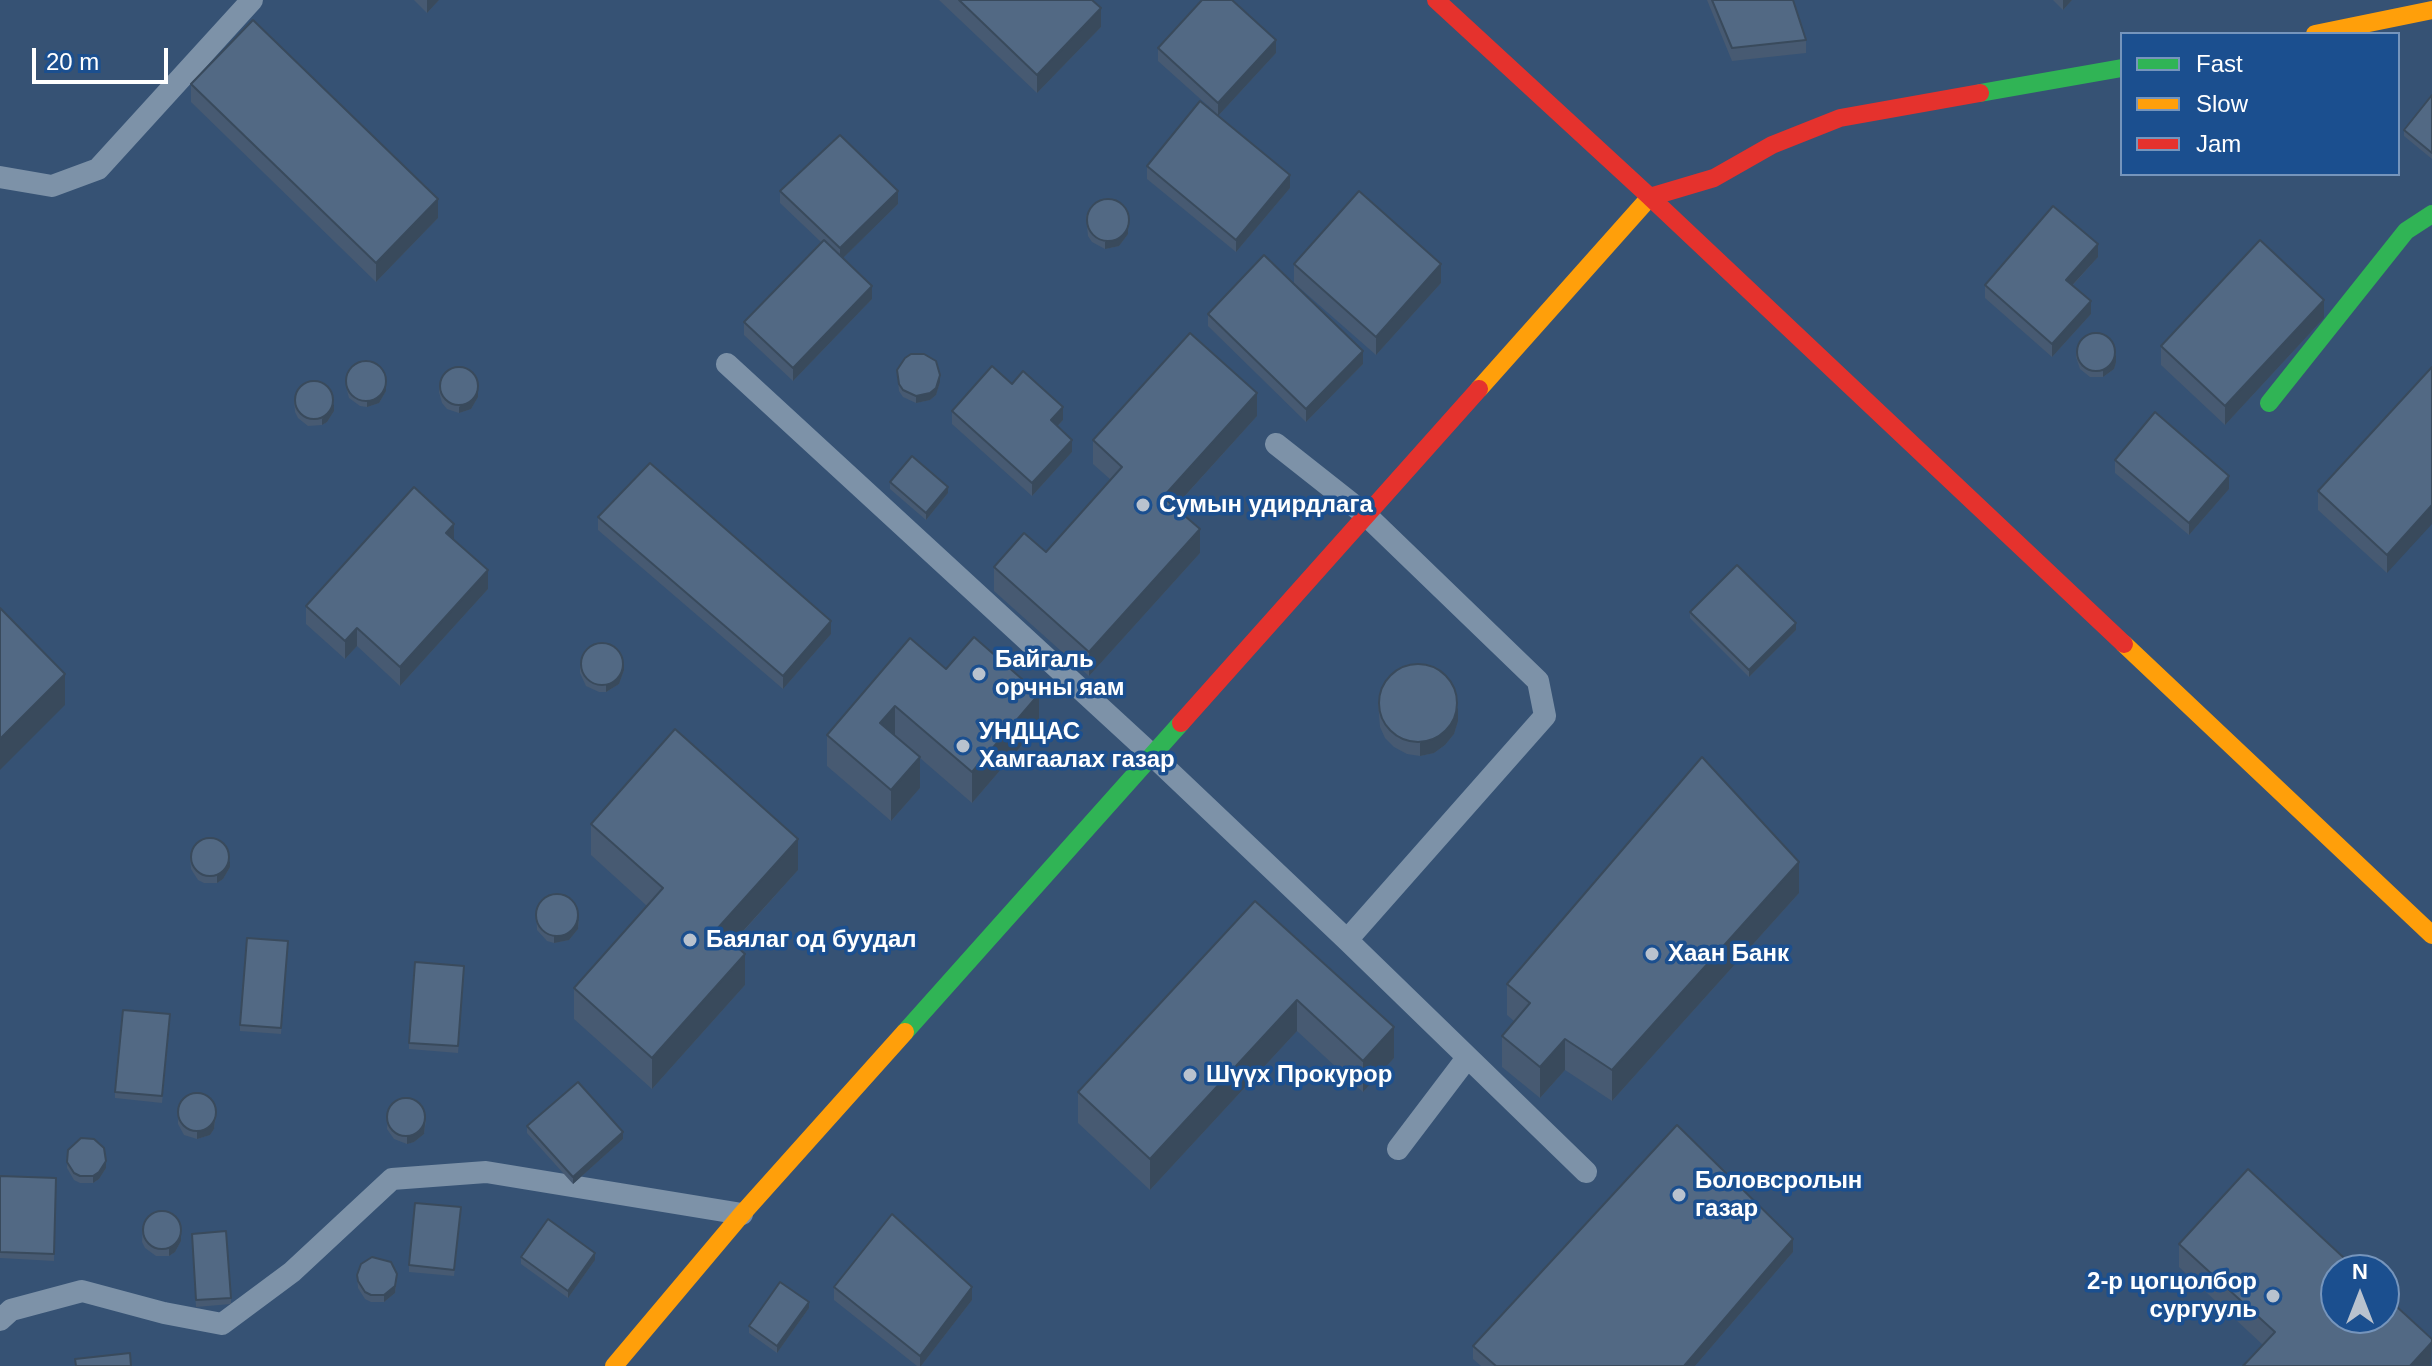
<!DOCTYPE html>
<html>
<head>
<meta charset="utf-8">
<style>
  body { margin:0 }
  #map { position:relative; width:2432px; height:1366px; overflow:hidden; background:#365274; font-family:Arial,sans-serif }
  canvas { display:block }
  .legend { position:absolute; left:2120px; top:32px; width:280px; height:144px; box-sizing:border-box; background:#1b4f8f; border:2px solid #7695bc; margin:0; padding:10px 14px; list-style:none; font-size:24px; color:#fff }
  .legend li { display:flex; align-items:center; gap:16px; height:40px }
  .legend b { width:40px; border:2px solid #7695bc }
  .north { position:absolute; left:2320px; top:1254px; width:80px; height:80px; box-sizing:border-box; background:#1b4f8f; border:2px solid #7695bc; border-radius:50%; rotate:0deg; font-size:22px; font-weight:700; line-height:32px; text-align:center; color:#fff }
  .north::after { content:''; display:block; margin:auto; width:28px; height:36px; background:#b9c2ce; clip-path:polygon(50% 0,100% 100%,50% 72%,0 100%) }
  .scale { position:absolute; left:32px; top:48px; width:136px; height:36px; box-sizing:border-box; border:4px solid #fff; border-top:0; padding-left:10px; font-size:24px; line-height:28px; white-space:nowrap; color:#fff; -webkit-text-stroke:6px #1b4f8f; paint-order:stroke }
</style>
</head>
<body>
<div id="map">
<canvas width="2432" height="1366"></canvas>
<ul class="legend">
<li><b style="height:10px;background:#30b455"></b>Fast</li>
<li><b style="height:10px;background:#ff9f0a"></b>Slow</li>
<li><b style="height:10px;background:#e5322d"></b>Jam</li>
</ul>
<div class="north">N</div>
<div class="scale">20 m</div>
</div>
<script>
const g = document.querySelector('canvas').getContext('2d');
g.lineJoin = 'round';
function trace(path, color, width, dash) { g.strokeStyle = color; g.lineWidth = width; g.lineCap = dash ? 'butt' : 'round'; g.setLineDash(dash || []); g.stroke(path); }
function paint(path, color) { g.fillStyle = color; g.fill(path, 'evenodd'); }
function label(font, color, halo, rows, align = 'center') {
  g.font = font + ' Arial,sans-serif'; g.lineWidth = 7; g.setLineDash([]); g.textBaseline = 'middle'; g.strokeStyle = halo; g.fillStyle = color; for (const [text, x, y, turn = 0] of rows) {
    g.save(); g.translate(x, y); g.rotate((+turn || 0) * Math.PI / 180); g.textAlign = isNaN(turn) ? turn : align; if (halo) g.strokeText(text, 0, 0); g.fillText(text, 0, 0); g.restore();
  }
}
const lane = new Path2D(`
  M 0,177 L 52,186 L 98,169 L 252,0
  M 727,364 L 1152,755 L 1347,940 L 1586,1172
  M 1276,444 L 1366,515 L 1538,681 L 1545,716 L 1347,940
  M 1398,1149 L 1467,1058
  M 0,1320 L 11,1310 L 82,1291 L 164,1313 L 222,1324 L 292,1272 L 392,1179 L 486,1172 L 742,1214`);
const fast = new Path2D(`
  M 1980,93 L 2122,68
  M 2269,403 L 2406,231 L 2432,214
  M 905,1032 L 1181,723`);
const slow = new Path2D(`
  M 2315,34 L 2432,10
  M 1479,389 L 1650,197
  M 2124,644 L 2432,935
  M 614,1366 L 742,1214 L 905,1032`);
const jam = new Path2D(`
  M 1436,0 L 1650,197 L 1714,178 L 1772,145 L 1840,118 L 1980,93
  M 1650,197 L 2124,644
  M 1181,723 L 1479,389`);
const wall = new Path2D(`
  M 414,0 L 439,0 L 427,13 Z
  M 939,0 L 1092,0 L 1101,27 L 1037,93 Z
  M 1707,0 L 1793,0 L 1806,40 L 1806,53 L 1732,61 Z
  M 2053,0 L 2072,0 L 2063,10 Z
  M 1158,48 L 1276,53 L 1218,116 L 1290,188 L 1236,252 L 1147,179 L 1147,166 L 1216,113 L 1158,61 Z
  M 191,84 L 438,218 L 376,282 L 191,102 Z
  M 2432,95 L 2432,159 L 2404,136 L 2404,130 Z
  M 780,191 L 898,204 L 843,258 L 872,299 L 793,381 L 744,335 L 744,322 L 821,242 L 780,203 Z
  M 1086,215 L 1128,234 L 1119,246 L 1105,249 L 1092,242 L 1088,236 Z
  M 2098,257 L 2073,285 L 2091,314 L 2052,357 L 1985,298 L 1985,285 Z
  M 1294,264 L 1441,283 L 1376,355 L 1294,283 Z
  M 1208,314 L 1363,364 L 1306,422 L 1208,326 Z
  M 2324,318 L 2225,425 L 2161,365 L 2161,346 Z
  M 2076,351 L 2116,362 L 2114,369 L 2103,377 L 2090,377 L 2080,369 L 2076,357 Z
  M 2432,367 L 2387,573 L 2318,510 L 2318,491 Z
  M 897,370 L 940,382 L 936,395 L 930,400 L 916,403 L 903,397 L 899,391 Z
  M 346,379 L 386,391 L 379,403 L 367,407 L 360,406 L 349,398 L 346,386 Z
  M 1012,384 L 1063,420 L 1058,426 L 1072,452 L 1032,496 L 952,424 L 952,411 Z
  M 439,385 L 478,397 L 471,409 L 459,413 L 447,409 L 442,403 L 439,392 Z
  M 294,399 L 334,411 L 327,422 L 322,425 L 308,426 L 298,418 L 295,412 Z
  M 1257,416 L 1175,507 L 1200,553 L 1089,676 L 994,591 L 994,567 L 1046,552 L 1111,480 L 1093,464 L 1093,440 Z
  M 2115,460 L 2229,489 L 2189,535 L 2115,473 Z
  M 890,482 L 948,493 L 926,520 L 890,489 Z
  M 598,517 L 831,634 L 783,689 L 598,530 Z
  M 454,540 L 488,589 L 400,686 L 357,646 L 345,659 L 306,624 L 306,606 Z
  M 1690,612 L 1796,630 L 1749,677 L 1690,618 Z
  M 580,666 L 624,670 L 619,684 L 606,692 L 599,692 L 586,686 L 580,673 Z
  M 946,669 L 1039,725 L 972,803 L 920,758 L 920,788 L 891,821 L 827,766 L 827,735 Z
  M 1378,702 L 1458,721 L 1454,734 L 1445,745 L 1434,753 L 1420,756 L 1407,754 L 1394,747 L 1385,738 L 1380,727 Z
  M 591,824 L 798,870 L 733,943 L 745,985 L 652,1089 L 574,1019 L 574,988 L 647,906 L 591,855 Z
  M 190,856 L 230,867 L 223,879 L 217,883 L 204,883 L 198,880 L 191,869 Z
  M 1799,893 L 1612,1101 L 1565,1070 L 1540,1098 L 1502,1067 L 1502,1036 L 1514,1021 L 1507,1015 L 1507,984 Z
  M 1255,901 L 1394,1058 L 1363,1092 L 1297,1031 L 1150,1190 L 1078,1123 L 1078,1092 Z
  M 536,909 L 579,921 L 578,929 L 569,940 L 554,943 L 547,941 L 537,930 Z
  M 288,947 L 281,1034 L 240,1031 L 240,1025 Z
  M 464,972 L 458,1053 L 409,1049 L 409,1043 Z
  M 170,1021 L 162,1103 L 115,1098 L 115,1092 Z
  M 178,1105 L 216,1116 L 214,1129 L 210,1135 L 197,1139 L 184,1135 L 178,1124 Z
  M 388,1110 L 426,1120 L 424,1134 L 414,1142 L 407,1144 L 394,1139 L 387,1129 Z
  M 527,1126 L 623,1139 L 573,1184 L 527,1133 Z
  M 68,1150 L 106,1168 L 99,1179 L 93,1183 L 80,1183 L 74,1180 L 67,1168 Z
  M 0,1176 L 56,1178 L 54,1261 L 0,1258 Z
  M 461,1214 L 454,1276 L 409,1272 L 409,1265 Z
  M 143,1223 L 181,1241 L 175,1252 L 169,1256 L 156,1256 L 145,1248 L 142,1242 Z
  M 192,1240 L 231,1298 L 231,1304 L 196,1307 Z
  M 2179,1244 L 2432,1365 L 2243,1366 L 2263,1345 L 2179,1267 Z
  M 1793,1252 L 1695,1366 L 1481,1366 L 1473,1359 L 1473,1346 Z
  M 521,1257 L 595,1260 L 568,1298 L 521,1264 Z
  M 357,1275 L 397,1280 L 395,1293 L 384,1302 L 371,1302 L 365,1299 L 358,1288 Z
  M 834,1287 L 972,1300 L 921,1366 L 917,1366 L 834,1300 Z
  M 809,1308 L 777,1353 L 749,1333 L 749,1326 Z`);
const shadedWall = new Path2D(`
  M 427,0 L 439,0 L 427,13 Z
  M 2063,0 L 2072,0 L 2063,10 Z
  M 1101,8 L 1101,27 L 1037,93 L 1037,75 Z
  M 1276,40 L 1276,53 L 1218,116 L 1218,103 Z
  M 1290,175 L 1290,188 L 1236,252 L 1236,240 Z
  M 898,191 L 898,204 L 840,261 L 840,248 Z
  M 438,199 L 438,218 L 376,282 L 376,263 Z
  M 1128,228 L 1128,234 L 1119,246 L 1105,249 L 1105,242 Z
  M 2098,244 L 2098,257 L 2066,292 L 2066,280 Z
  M 1441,264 L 1441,283 L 1376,355 L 1376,337 Z
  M 872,286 L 872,299 L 793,381 L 793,368 Z
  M 2324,300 L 2324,318 L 2225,425 L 2225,406 Z
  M 2091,301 L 2091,314 L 2052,357 L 2052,344 Z
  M 1363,351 L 1363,364 L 1306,422 L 1306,409 Z
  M 2116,355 L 2116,362 L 2114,369 L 2103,377 L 2103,370 Z
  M 940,375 L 940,382 L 936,395 L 930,400 L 916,403 L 916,396 Z
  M 386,385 L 386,391 L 379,403 L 367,407 L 367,401 Z
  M 478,390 L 478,397 L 471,409 L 459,413 L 459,407 Z
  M 1257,393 L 1257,416 L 1163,520 L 1163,497 Z
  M 334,404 L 334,411 L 327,422 L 322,425 L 322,419 Z
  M 1063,407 L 1063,420 L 1051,433 L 1051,420 Z
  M 1072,440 L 1072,452 L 1032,496 L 1032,483 Z
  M 2229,476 L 2229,489 L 2189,535 L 2189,523 Z
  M 948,487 L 948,493 L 926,520 L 926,513 Z
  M 2432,505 L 2432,524 L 2387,573 L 2387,555 Z
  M 454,524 L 454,542 L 446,533 Z
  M 1200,529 L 1200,553 L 1089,676 L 1089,652 Z
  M 488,570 L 488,589 L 400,686 L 400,667 Z
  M 831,621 L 831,634 L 783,689 L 783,676 Z
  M 1796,623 L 1796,630 L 1749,677 L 1749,670 Z
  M 357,628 L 357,646 L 345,659 L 345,641 Z
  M 624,664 L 624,670 L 619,684 L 606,692 L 606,685 Z
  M 65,674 L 65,705 L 0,770 L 0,739 Z
  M 1039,694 L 1039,725 L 972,803 L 972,772 Z
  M 895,706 L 895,737 L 880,723 Z
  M 1458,708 L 1458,721 L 1454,734 L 1445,745 L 1434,753 L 1420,756 L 1420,743 Z
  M 920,757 L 920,788 L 891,821 L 891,790 Z
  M 798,839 L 798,870 L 717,960 L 717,929 Z
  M 230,861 L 230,867 L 223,879 L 217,883 L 217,876 Z
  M 1799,862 L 1799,893 L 1612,1101 L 1612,1070 Z
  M 579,914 L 578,929 L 569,940 L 554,943 L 554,936 Z
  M 745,954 L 745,985 L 652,1089 L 652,1058 Z
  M 1297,1000 L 1297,1031 L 1150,1190 L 1150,1159 Z
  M 1394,1027 L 1394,1058 L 1363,1092 L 1363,1061 Z
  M 1565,1039 L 1565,1070 L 1540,1098 L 1540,1067 Z
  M 216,1109 L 214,1129 L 210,1135 L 197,1139 L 197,1132 Z
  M 426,1114 L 424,1134 L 414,1142 L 407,1144 L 407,1137 Z
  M 623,1132 L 623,1139 L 573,1184 L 573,1177 Z
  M 106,1161 L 106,1168 L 99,1179 L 93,1183 L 93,1176 Z
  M 181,1234 L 181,1241 L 175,1252 L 169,1256 L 169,1249 Z
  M 1793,1239 L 1793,1252 L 1695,1366 L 1684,1366 Z
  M 595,1253 L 595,1260 L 568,1298 L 568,1291 Z
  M 397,1274 L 395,1293 L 384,1302 L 384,1295 Z
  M 972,1287 L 972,1300 L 921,1366 L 920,1366 L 920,1356 Z
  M 809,1302 L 809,1308 L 777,1353 L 777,1346 Z
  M 2432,1342 L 2431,1366 L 2410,1366 Z`);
const building = new Path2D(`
  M 959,0 L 1092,0 L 1101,8 L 1037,75 Z
  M 1202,0 L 1232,0 L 1276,40 L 1218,103 L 1158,48 Z
  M 1712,0 L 1793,0 L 1806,40 L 1732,48 Z
  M 253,20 L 438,199 L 376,263 L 191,84 Z
  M 2432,95 L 2432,153 L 2404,130 Z
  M 1200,101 L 1290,175 L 1236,240 L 1147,166 Z
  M 840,135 L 898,191 L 840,248 L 780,191 Z
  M 1359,191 L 1441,264 L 1376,337 L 1294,264 Z
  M1087 220a21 21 0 1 1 42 0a21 21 0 1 1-42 0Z
  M 2053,206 L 2098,244 L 2066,280 L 2091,301 L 2052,344 L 1985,285 Z
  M 824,240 L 872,286 L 793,368 L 744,322 Z
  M 2260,240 L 2324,300 L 2225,406 L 2161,346 Z
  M 1264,255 L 1363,351 L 1306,409 L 1208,314 Z
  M2077 352a19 19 0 1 1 38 0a19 19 0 1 1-38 0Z
  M 1190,333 L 1257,393 L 1163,497 L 1200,529 L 1089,652 L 994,567 L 1024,533 L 1046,552 L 1122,467 L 1093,440 Z
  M 911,354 L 924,354 L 936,361 L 940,375 L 936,388 L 930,393 L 916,396 L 903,390 L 899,384 L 897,370 L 905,358 Z
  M346 381a20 20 0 1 1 40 0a20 20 0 1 1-40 0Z
  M 992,366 L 1012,384 L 1023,371 L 1063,407 L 1051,420 L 1072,440 L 1032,483 L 952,411 Z
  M440 386a19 19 0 1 1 38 0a19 19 0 1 1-38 0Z
  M 2432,367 L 2432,505 L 2387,555 L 2318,491 Z
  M295 400a19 19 0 1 1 38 0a19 19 0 1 1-38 0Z
  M 2155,412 L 2229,476 L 2189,523 L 2115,460 Z
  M 912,456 L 948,487 L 926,513 L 890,482 Z
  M 650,463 L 831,621 L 783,676 L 598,517 Z
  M 414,487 L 454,524 L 446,533 L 488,570 L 400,667 L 357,628 L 345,641 L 306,606 Z
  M 1737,565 L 1796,623 L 1749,670 L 1690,612 Z
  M 0,608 L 65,674 L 0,739 Z
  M 974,637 L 1039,694 L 972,772 L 895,706 L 880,723 L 920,757 L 891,790 L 827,735 L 910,638 L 946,669 Z
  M581 664a21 21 0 1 1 42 0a21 21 0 1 1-42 0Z
  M1379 703a39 39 0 1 1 78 0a39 39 0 1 1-78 0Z
  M 675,729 L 798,839 L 717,929 L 745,954 L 652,1058 L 574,988 L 663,888 L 591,824 Z
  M 1702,757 L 1799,862 L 1612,1070 L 1565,1039 L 1540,1067 L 1502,1036 L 1530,1003 L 1507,984 Z
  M191 857a19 19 0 1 1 38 0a19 19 0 1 1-38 0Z
  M536 915a21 21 0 1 1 42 0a21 21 0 1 1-42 0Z
  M 1255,901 L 1394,1027 L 1363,1061 L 1297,1000 L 1150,1159 L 1078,1092 Z
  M 247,938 L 288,941 L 281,1028 L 240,1025 Z
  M 415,962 L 464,966 L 458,1046 L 409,1043 Z
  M 123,1010 L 170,1014 L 162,1096 L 115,1092 Z
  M 578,1082 L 623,1132 L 573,1177 L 527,1126 Z
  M178 1112a19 19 0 1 1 38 0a19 19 0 1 1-38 0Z
  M387 1117a19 19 0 1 1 38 0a19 19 0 1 1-38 0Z
  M 1677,1125 L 1793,1239 L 1684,1366 L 1496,1366 L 1473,1346 Z
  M 81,1138 L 94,1139 L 104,1148 L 106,1161 L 99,1172 L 93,1176 L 80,1176 L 74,1173 L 67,1162 L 68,1150 Z
  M 2248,1169 L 2357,1270 L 2336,1270 L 2336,1318 L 2384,1318 L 2384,1295 L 2432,1339 L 2432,1342 L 2410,1366 L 2243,1366 L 2275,1332 L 2179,1244 Z
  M 0,1176 L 56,1178 L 54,1254 L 0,1252 Z
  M 415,1203 L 461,1207 L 454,1270 L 409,1265 Z
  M143 1230a19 19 0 1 1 38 0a19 19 0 1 1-38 0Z
  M 892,1214 L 972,1287 L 920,1356 L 834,1287 Z
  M 548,1219 L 595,1253 L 568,1291 L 521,1257 Z
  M 226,1231 L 231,1298 L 196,1300 L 192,1234 Z
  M 372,1257 L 391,1262 L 397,1274 L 395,1286 L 384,1295 L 371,1295 L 365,1292 L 358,1281 L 357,1275 L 361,1264 Z
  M 780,1282 L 809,1302 L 777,1346 L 749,1326 Z
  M 130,1353 L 131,1366 L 76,1366 L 75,1359 Z`);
const markers = [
  [1143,505,8,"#b9c2ce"],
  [979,674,8,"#b9c2ce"],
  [963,746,8,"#b9c2ce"],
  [690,940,8,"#b9c2ce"],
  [1652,954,8,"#b9c2ce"],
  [1190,1075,8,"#b9c2ce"],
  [1679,1195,8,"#b9c2ce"],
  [2273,1296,8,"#b9c2ce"]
];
const poiNames = [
  ["Сумын удирдлага",1159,505],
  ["Байгаль",995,660],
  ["орчны яам",995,688],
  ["УНДЦАС",979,732],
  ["Хамгаалах газар",979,760],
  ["Баялаг од буудал",706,940],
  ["Хаан Банк",1668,954],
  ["Шүүх Прокурор",1206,1075],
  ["Боловсролын",1695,1181],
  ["газар",1695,1209],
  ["2-р цогцолбор",2257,1282,"right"],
  ["сургууль",2257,1310,"right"]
];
trace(lane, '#7d92a8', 22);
trace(fast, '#30b455', 18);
trace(slow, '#ff9f0a', 18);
trace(jam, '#e5322d', 18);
paint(wall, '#475a72');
paint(shadedWall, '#394a5c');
paint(building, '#526984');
trace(building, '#394a5c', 2);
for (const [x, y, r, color] of markers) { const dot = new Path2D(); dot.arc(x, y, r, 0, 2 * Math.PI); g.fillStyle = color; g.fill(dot); trace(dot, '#1b4f8f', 3); }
label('bold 24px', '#fff', '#1b4f8f', poiNames, 'left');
</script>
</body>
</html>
